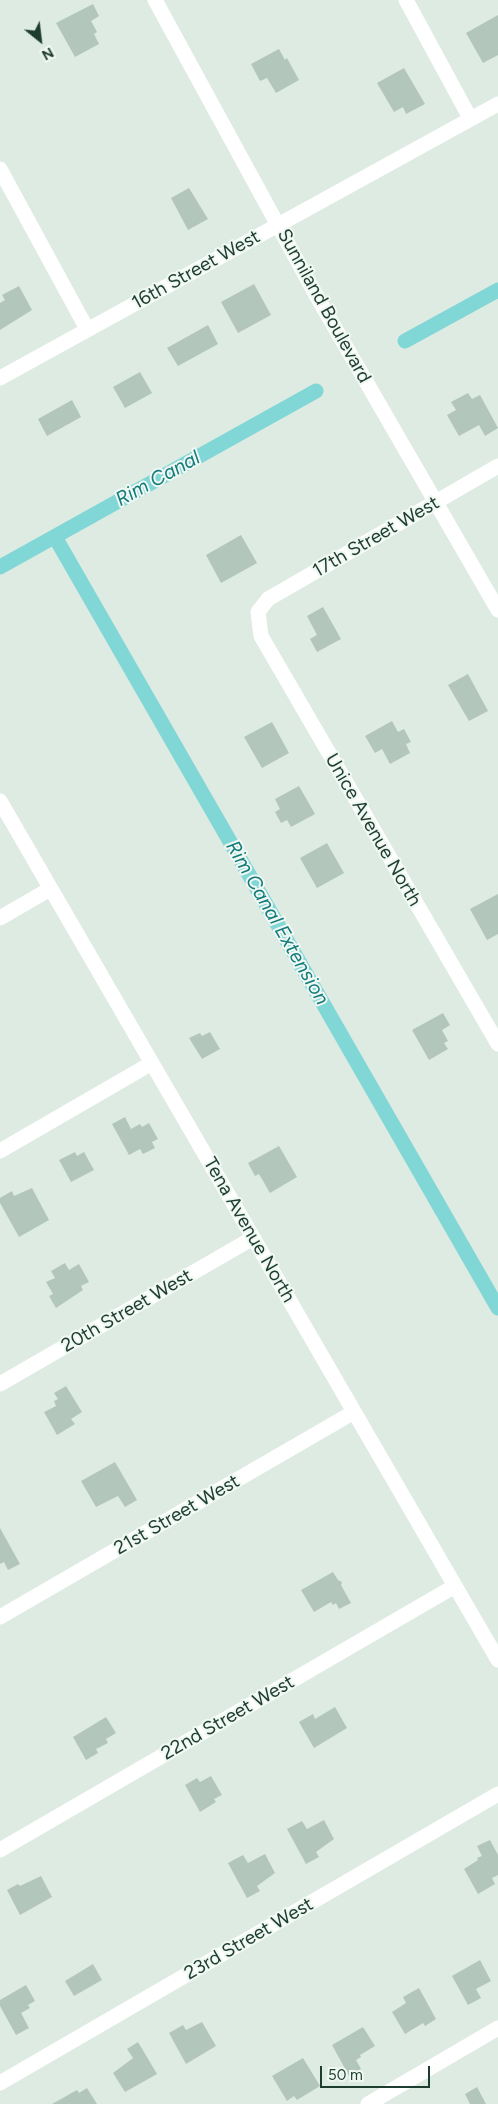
<!DOCTYPE html>
<html>
<head>
<meta charset="utf-8">
<style>
  body { margin:0 }
  #map { position:relative; width:498px; height:2104px; overflow:hidden; background:#deebe3; font-family:Figtree,sans-serif }
  canvas { display:block }
  .north { position:absolute; left:15px; top:15px; width:50px; height:50px; -webkit-text-stroke:4px #eff8f2; paint-order:stroke; rotate:151deg; font-size:14px; font-weight:700; line-height:20px; text-align:center; color:#1e3c2f }
  .north::after { content:''; display:block; margin:auto; width:18px; height:22px; background:#1e3c2f; clip-path:polygon(50% 0,100% 100%,50% 72%,0 100%) }
  .scale { position:absolute; left:320px; top:2066px; width:110px; height:22px; box-sizing:border-box; border:2px solid #1e3c2f; border-top:0; padding-left:6px; font-size:15px; line-height:18px; white-space:nowrap; color:#1e3c2f; -webkit-text-stroke:4px #eff8f2; paint-order:stroke }
</style>
</head>
<body>
<div id="map">
<canvas width="498" height="2104"></canvas>
<div class="north">N</div>
<div class="scale">50 m</div>
</div>
<script>
const g = document.querySelector('canvas').getContext('2d');
g.lineJoin = 'round';
function trace(path, color, width, dash) { g.strokeStyle = color; g.lineWidth = width; g.lineCap = dash ? 'butt' : 'round'; g.setLineDash(dash || []); g.stroke(path); }
function paint(path, color) { g.fillStyle = color; g.fill(path, 'evenodd'); }
function label(font, color, halo, rows, align = 'center') {
  g.font = font + ' Figtree,sans-serif'; g.lineWidth = 4; g.setLineDash([]); g.textBaseline = 'middle'; g.strokeStyle = halo; g.fillStyle = color; for (const [text, x, y, turn = 0] of rows) {
    g.save(); g.translate(x, y); g.rotate((+turn || 0) * Math.PI / 180); g.textAlign = isNaN(turn) ? turn : align; if (halo) g.strokeText(text, 0, 0); g.fillText(text, 0, 0); g.restore();
  }
}
const canal = new Path2D(`
  M 405,341 L 498,290
  M 55,537 L 498,1308
  M 0,567 L 316,391`);
const building = new Path2D(`
  M 93,4 L 99,16 L 91,21 L 97,32 L 94,34 L 99,44 L 75,57 L 56,23 Z
  M 498,15 L 498,55 L 483,63 L 466,33 Z
  M 279,49 L 285,60 L 287,58 L 299,80 L 276,93 L 267,78 L 260,81 L 251,64 Z
  M 404,68 L 425,104 L 406,114 L 403,107 L 394,112 L 377,83 Z
  M 189,188 L 208,219 L 188,230 L 171,198 Z
  M 254,284 L 271,315 L 238,333 L 221,302 Z
  M 19,286 L 32,310 L 0,330 L 0,303 L 5,300 L 2,295 Z
  M 208,325 L 218,344 L 178,366 L 167,348 Z
  M 140,372 L 152,393 L 125,408 L 113,387 Z
  M 468,393 L 472,399 L 480,395 L 498,428 L 485,436 L 479,425 L 459,436 L 447,415 L 456,410 L 451,402 Z
  M 72,400 L 81,417 L 47,436 L 38,419 Z
  M 241,535 L 257,563 L 221,583 L 206,555 Z
  M 323,607 L 341,639 L 317,652 L 310,639 L 317,635 L 307,616 Z
  M 468,674 L 488,711 L 469,721 L 448,685 Z
  M 392,721 L 398,732 L 404,729 L 411,742 L 406,744 L 410,753 L 390,764 L 382,749 L 375,753 L 365,736 Z
  M 272,722 L 289,753 L 262,768 L 244,737 Z
  M 299,786 L 315,814 L 291,827 L 287,820 L 281,823 L 275,812 L 280,809 L 275,799 Z
  M 327,843 L 344,873 L 317,888 L 300,858 Z
  M 498,894 L 498,934 L 487,940 L 470,909 Z
  M 443,1013 L 450,1025 L 442,1030 L 448,1041 L 444,1043 L 448,1049 L 429,1060 L 412,1030 Z
  M 210,1032 L 220,1049 L 202,1059 L 189,1038 L 200,1033 L 202,1036 Z
  M 125,1117 L 131,1129 L 140,1124 L 142,1127 L 149,1123 L 158,1139 L 152,1142 L 155,1148 L 143,1154 L 140,1149 L 129,1155 L 112,1124 Z
  M 279,1146 L 297,1177 L 270,1193 L 259,1174 L 255,1176 L 248,1163 Z
  M 75,1152 L 77,1156 L 84,1152 L 94,1170 L 71,1182 L 59,1160 Z
  M 32,1188 L 49,1220 L 19,1237 L 0,1203 L 0,1198 L 12,1191 L 14,1196 Z
  M 65,1263 L 69,1270 L 79,1264 L 89,1282 L 81,1286 L 83,1290 L 56,1308 L 49,1296 L 53,1294 L 46,1282 L 55,1278 L 51,1271 Z
  M 66,1386 L 82,1412 L 71,1419 L 75,1424 L 57,1435 L 44,1412 L 56,1406 L 54,1401 L 58,1399 L 54,1393 Z
  M 115,1462 L 137,1500 L 125,1507 L 118,1496 L 96,1507 L 81,1481 Z
  M 0,1528 L 20,1564 L 8,1570 L 4,1562 L 0,1564 Z
  M 333,1572 L 338,1580 L 342,1582 L 341,1585 L 351,1603 L 339,1609 L 336,1603 L 333,1605 L 331,1602 L 314,1612 L 301,1590 Z
  M 335,1707 L 347,1728 L 314,1748 L 299,1722 L 313,1714 L 315,1719 Z
  M 106,1717 L 116,1733 L 106,1739 L 108,1743 L 96,1749 L 98,1753 L 86,1760 L 73,1737 Z
  M 211,1776 L 222,1795 L 214,1799 L 216,1802 L 200,1812 L 185,1785 L 197,1778 L 200,1782 Z
  M 324,1820 L 334,1839 L 316,1852 L 319,1857 L 306,1864 L 287,1829 L 302,1821 L 307,1829 Z
  M 490,1840 L 498,1855 L 498,1875 L 492,1878 L 495,1884 L 478,1894 L 464,1869 L 478,1860 L 477,1858 L 482,1856 L 477,1846 Z
  M 265,1854 L 275,1873 L 257,1886 L 260,1891 L 247,1898 L 228,1863 L 243,1855 L 248,1863 Z
  M 41,1876 L 52,1897 L 20,1915 L 7,1890 L 18,1884 L 20,1886 Z
  M 480,1960 L 491,1981 L 476,1989 L 481,1998 L 468,2005 L 452,1976 Z
  M 93,1964 L 102,1980 L 74,1996 L 65,1981 Z
  M 26,1985 L 35,2001 L 28,2005 L 30,2008 L 21,2013 L 29,2028 L 16,2035 L 0,2006 L 0,2000 Z
  M 419,1988 L 436,2019 L 425,2026 L 423,2023 L 405,2034 L 392,2012 L 406,2003 L 403,1997 Z
  M 202,2022 L 216,2046 L 186,2064 L 169,2033 L 183,2025 L 186,2030 Z
  M 363,2027 L 375,2046 L 360,2055 L 361,2057 L 356,2060 L 361,2069 L 349,2076 L 332,2045 Z
  M 138,2042 L 157,2074 L 125,2092 L 113,2073 L 133,2058 L 127,2049 Z
  M 303,2058 L 320,2086 L 297,2100 L 294,2096 L 287,2101 L 272,2076 Z
  M 477,2087 L 486,2104 L 470,2104 L 465,2094 Z
  M 87,2088 L 97,2104 L 52,2104 L 77,2090 L 79,2093 Z`);
const minor = new Path2D(`
  M 155,0 L 316,295 L 498,610
  M 406,0 L 470,118
  M 0,169 L 87,329
  M 0,378 L 498,104
  M 498,466 L 268,599 L 258,612 L 261,636 L 498,1044
  M 0,801 L 498,1660
  M 0,918 L 50,889
  M 0,1151 L 152,1063
  M 0,1384 L 253,1238
  M 0,1617 L 354,1412
  M 0,1850 L 455,1586
  M 0,2083 L 498,1794
  M 368,2104 L 498,2028`);
const streetNames = [
  ["16th Street West",196,270,-29],
  ["Sunniland Boulevard",324,306,61],
  ["17th Street West",376,537,-30],
  ["Unice Avenue North",373,830,60],
  ["Tena Avenue North",249,1230,60],
  ["20th Street West",127,1311,-30],
  ["21st Street West",177,1515,-30],
  ["22nd Street West",228,1718,-30],
  ["23rd Street West",249,1939,-30]
];
const waterNames = [
  ["Rim Canal",158,479,-29],
  ["Rim Canal Extension",277,923,60]
];
trace(canal, '#81d6d6', 15);
paint(building, '#b3c6bc');
trace(minor, '#fff', 15);
label('19px', '#1e3c2f', '#eff8f2', streetNames);
label('italic 20px', '#147b7d', '#eff8f2', waterNames);
</script>
</body>
</html>
